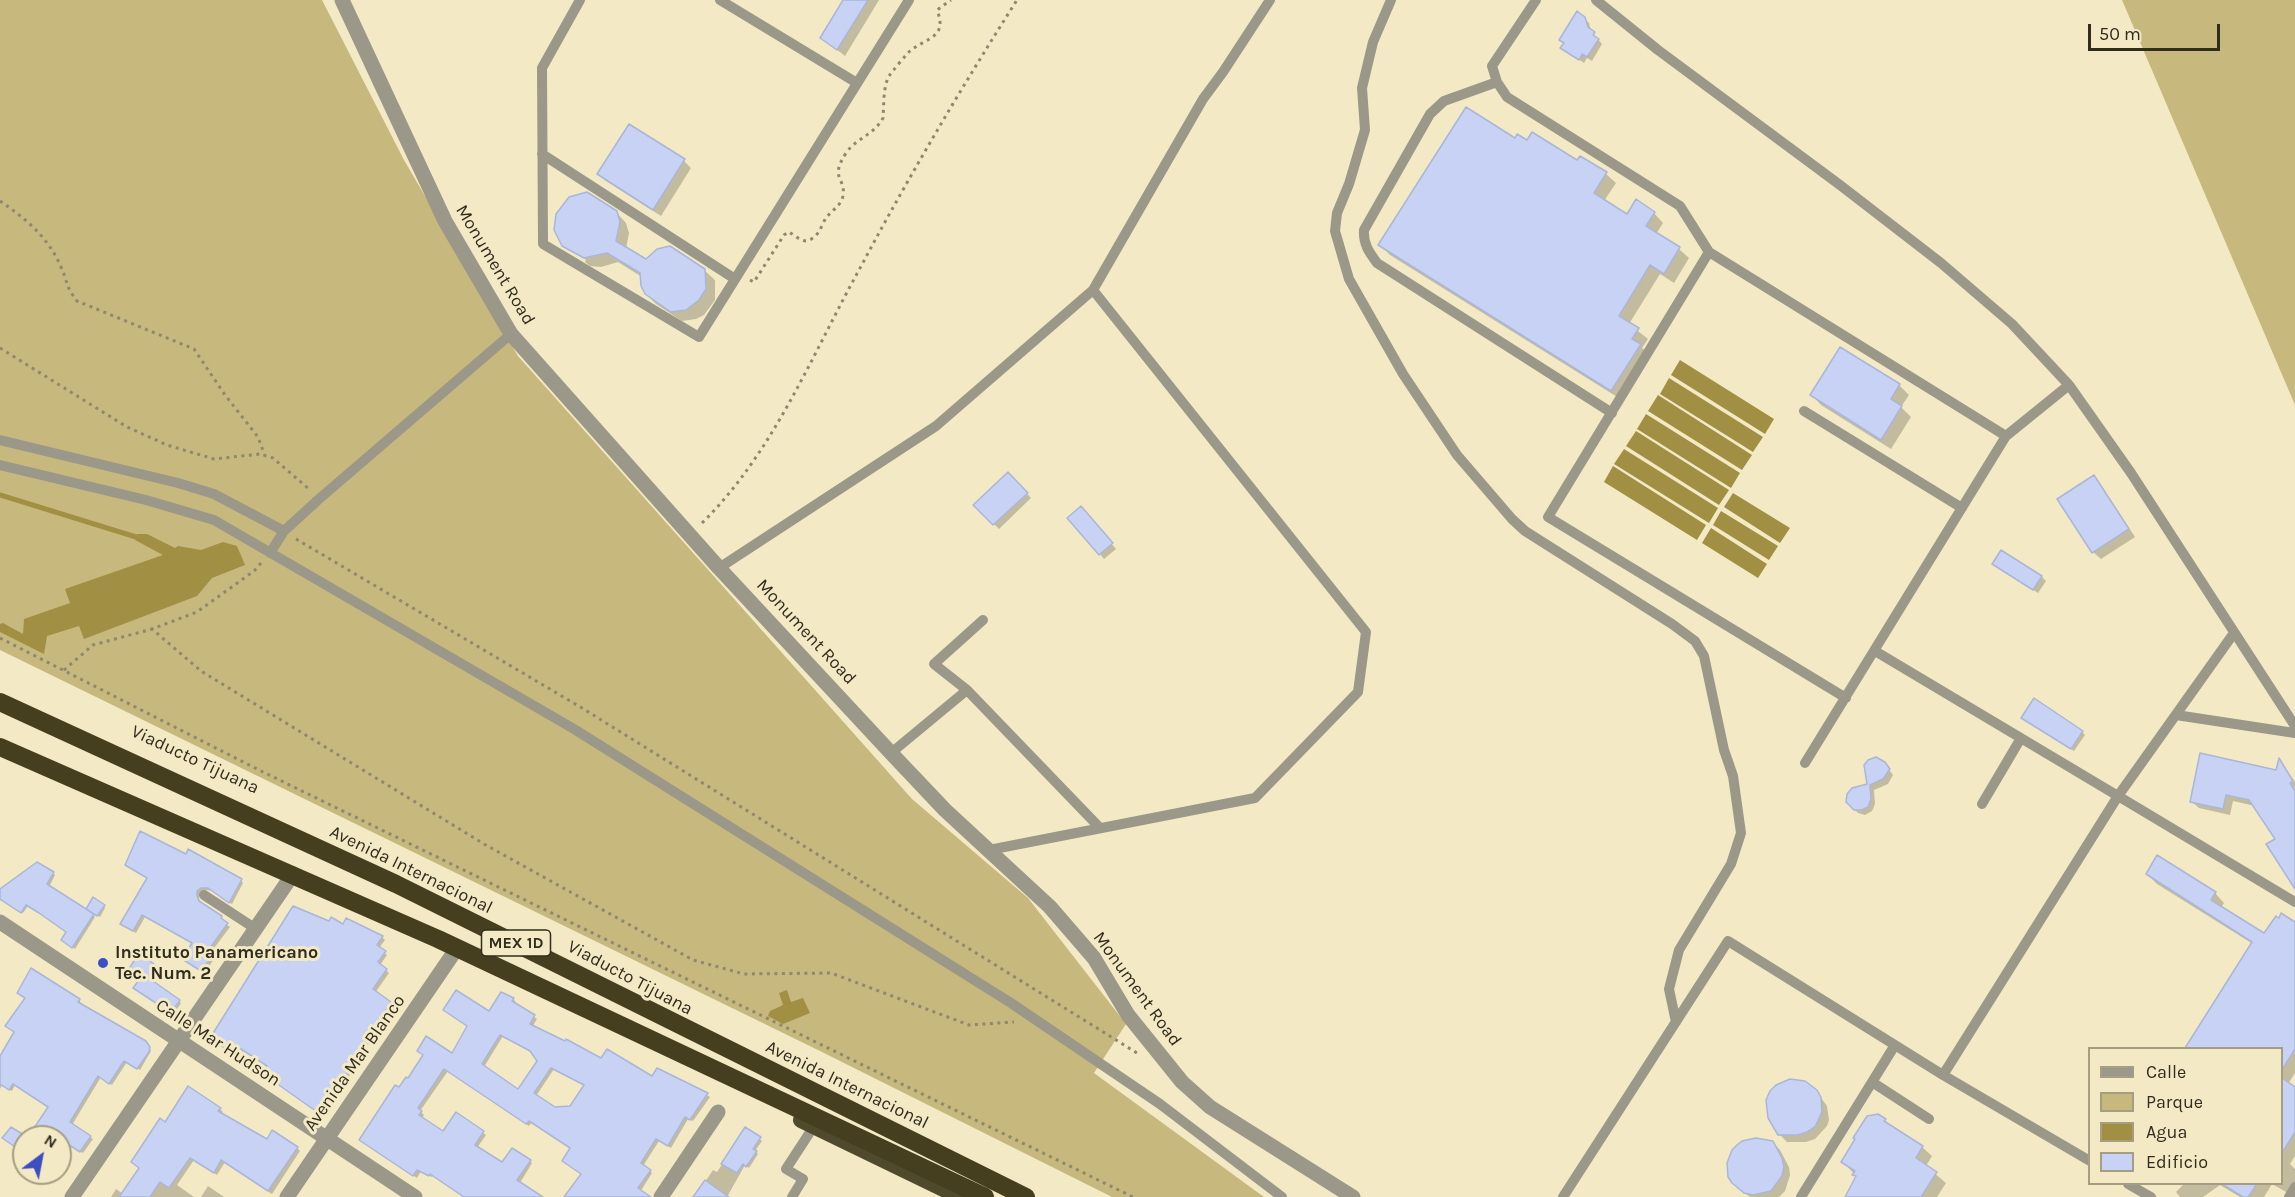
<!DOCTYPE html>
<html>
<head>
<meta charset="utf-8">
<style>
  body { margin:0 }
  #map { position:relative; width:2295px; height:1197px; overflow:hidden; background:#f3eac5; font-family:Karla,sans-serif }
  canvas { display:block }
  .legend { position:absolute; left:2088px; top:1047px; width:195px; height:138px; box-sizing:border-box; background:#f3eac5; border:2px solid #a59e82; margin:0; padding:8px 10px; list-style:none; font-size:18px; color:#302c1e }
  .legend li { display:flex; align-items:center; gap:12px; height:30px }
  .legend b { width:30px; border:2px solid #a59e82 }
  .north { position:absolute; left:12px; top:1125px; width:60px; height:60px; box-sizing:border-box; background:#f3eac5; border:2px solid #a59e82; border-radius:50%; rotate:32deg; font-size:16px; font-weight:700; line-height:24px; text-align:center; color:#302c1e }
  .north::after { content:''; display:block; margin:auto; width:21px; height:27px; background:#3c4ec1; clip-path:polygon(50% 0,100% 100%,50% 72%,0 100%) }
  .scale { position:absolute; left:2088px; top:24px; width:132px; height:27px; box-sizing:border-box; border:3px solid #302c1e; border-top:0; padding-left:8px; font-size:18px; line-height:21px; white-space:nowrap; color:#302c1e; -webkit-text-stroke:4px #f3eac5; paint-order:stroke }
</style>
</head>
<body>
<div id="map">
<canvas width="2295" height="1197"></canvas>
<ul class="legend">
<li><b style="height:8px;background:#9b9889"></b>Calle</li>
<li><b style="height:16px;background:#c7b97d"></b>Parque</li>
<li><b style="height:16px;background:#a18f43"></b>Agua</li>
<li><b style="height:16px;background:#c7d2f4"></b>Edificio</li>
</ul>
<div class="north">N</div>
<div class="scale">50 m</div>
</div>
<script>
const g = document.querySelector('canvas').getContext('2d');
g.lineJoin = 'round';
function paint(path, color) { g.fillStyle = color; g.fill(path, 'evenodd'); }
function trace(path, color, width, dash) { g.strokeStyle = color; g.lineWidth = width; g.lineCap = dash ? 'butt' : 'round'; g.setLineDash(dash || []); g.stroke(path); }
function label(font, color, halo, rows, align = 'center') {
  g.font = font + ' Karla,sans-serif'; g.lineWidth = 6; g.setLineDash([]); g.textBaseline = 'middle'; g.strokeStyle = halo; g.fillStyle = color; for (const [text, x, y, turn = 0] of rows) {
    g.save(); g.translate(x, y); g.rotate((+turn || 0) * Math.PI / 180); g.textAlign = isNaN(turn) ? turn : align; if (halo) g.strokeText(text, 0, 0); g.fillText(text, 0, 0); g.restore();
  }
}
const green = new Path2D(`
  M 0,0 L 322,0 L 404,160 L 518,356 L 912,799 L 1028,898 L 1126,1024 L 1094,1073 L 1264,1197 L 1112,1197 L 822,1052 L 0,650 Z
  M 2122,0 L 2295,0 L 2295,405 Z`);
const water = new Path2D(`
  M 1680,360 L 1774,419 L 1765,434 L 1671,375 Z
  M 1669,378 L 1763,437 L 1753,452 L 1660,394 Z
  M 1658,395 L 1752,455 L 1742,470 L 1648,411 Z
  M 1646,414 L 1740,473 L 1731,488 L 1637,429 Z
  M 1636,431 L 1729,490 L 1719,505 L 1626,446 Z
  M 1624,449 L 1718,508 L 1709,523 L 1614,464 Z
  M 1613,466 L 1706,525 L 1697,540 L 1604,482 Z
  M 1733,493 L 1790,528 L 1780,543 L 1724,507 Z
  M 1721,511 L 1778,546 L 1769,560 L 1713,525 Z
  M 1711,528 L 1767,564 L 1758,578 L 1702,543 Z
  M 137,534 L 147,534 L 175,548 L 178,546 L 201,550 L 223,542 L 237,546 L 245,565 L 212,578 L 197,596 L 84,639 L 79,626 L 47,636 L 44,654 L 0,632 L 0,624 L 3,623 L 23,634 L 24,619 L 70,603 L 65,589 L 163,555 L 135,540 Z
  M 787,990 L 791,1002 L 803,998 L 810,1013 L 783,1024 L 768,1016 L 770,1011 L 783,1005 L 779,993 Z`);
const shadow = new Path2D(`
  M 845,0 L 879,0 L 845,56 L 822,38 Z
  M 1584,18 L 1589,23 L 1591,31 L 1602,44 L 1592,61 L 1587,58 L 1584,63 L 1562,48 Z
  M 1515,140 L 1606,174 L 1616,183 L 1604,201 L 1627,216 L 1654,213 L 1663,223 L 1656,234 L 1679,249 L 1689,258 L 1674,283 L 1660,274 L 1629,324 L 1648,339 L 1642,348 L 1650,355 L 1622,400 L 1390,255 L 1380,245 Z
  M 684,161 L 691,168 L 661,216 L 606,181 L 599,174 Z
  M 616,212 L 626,223 L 629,233 L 626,249 L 646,261 L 704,270 L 715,280 L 715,300 L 704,315 L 696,319 L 682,321 L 656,304 L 646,294 L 642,277 L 618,262 L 601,267 L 590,266 L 585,262 L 586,260 L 566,246 L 566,248 L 559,241 L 556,230 Z
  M 1899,385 L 1909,395 L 1901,407 L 1911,417 L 1891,449 L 1821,405 L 1812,395 Z
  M 1008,474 L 1031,498 L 999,529 L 975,505 Z
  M 2094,477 L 2101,485 L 2135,537 L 2101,559 L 2093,552 Z
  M 1085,513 L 1116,549 L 1104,559 L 1069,518 Z
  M 1994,564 L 2042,577 L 2046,581 L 2038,593 Z
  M 2026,721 L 2082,732 L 2085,735 L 2074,751 Z
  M 2280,761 L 2295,782 L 2295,883 L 2277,839 L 2255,806 L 2233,801 L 2230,815 L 2199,808 L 2191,801 L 2277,771 Z
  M 1884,763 L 1893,775 L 1888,784 L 1874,790 L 1875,804 L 1872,811 L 1865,815 L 1858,813 L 1853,808 Z
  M 53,873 L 55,875 L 49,887 L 86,911 L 104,906 L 105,908 L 100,917 L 90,912 L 95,917 L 75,949 L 65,942 L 68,932 L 43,915 L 28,906 L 23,913 L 0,898 L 0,890 Z
  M 2147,874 L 2215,893 L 2224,903 L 2221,908 L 2264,935 L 2295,933 L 2295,1073 L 2288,1084 L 2295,1089 L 2295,1156 L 2290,1164 L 2295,1169 L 2295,1197 L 2272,1184 L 2264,1197 L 2240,1197 L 2220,1185 L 2203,1197 L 2180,1197 L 2176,1192 L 2184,1184 L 2282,1184 L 2282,1048 L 2187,1048 L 2253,944 L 2157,884 Z
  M 149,879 L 241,881 L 243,883 L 232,904 L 212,891 L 207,890 L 200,893 L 199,899 L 201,904 L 221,917 L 224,920 L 223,922 L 230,927 L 209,955 L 214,959 L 205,973 L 184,959 L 193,943 L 145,917 L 136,933 L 125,926 Z
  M 330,923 L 382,937 L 385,940 L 379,948 L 387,955 L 380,965 L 389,973 L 375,993 L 393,1006 L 365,1050 L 366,1051 L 323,1116 L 280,1086 L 280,1078 L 268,1066 L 244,1051 L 239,1058 L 214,1040 Z
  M 160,970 L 162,972 L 154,983 L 181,1003 L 174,1014 L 136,989 L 140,980 Z
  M 513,999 L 516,1002 L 514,1004 L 537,1019 L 532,1027 L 602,1060 L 707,1095 L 710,1097 L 693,1121 L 688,1119 L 671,1148 L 659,1141 L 643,1166 L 652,1173 L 637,1197 L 566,1197 L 582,1174 L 571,1148 L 532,1122 L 529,1126 L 448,1071 L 420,1111 L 424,1115 L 421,1119 L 443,1133 L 457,1114 L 486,1135 L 477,1148 L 503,1164 L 530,1161 L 532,1163 L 520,1183 L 540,1197 L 464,1197 L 433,1176 L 432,1177 L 421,1171 L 417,1178 L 364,1143 L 399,1089 L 409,1081 L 453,1055 L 490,1013 ZM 503,1036 L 533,1053 L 539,1061 L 519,1091 L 484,1067 ZM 554,1069 L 585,1086 L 571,1107 L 555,1109 L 536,1096 Z
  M 79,1000 L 81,1003 L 80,1005 L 148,1045 L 151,1051 L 140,1070 L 127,1062 L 112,1085 L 101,1077 L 72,1125 L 93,1139 L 83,1153 L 68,1143 L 60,1155 L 60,1137 L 30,1137 L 49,1107 L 15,1085 L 12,1091 L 2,1085 L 0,1089 L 0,1058 Z
  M 1816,1091 L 1827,1106 L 1829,1120 L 1827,1126 L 1815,1139 L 1806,1142 L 1787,1142 L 1779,1134 Z
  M 220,1109 L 223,1112 L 221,1115 L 267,1141 L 297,1148 L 300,1151 L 272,1194 L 225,1162 L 217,1175 L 194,1160 L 177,1185 L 194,1197 L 111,1197 L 116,1189 L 123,1194 L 141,1168 L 165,1124 Z
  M 1885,1120 L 1894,1129 L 1922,1147 L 1932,1156 L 1926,1166 L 1946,1183 L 1937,1197 L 1846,1197 L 1857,1177 L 1843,1162 Z
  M 746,1129 L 762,1141 L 755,1151 L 758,1154 L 749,1168 L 745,1165 L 727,1197 L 695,1197 L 713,1170 L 717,1172 Z
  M 1772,1142 L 1780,1150 L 1789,1167 L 1790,1175 L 1785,1191 L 1779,1197 L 1750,1197 L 1741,1190 Z
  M 208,1186 L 224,1197 L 201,1197 Z`);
const stream = new Path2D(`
  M 0,495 L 136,537`);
const building = new Path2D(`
  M 843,0 L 868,0 L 837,50 L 820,38 Z
  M 1577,11 L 1585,17 L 1588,27 L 1595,32 L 1593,35 L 1599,39 L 1587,57 L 1582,54 L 1579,60 L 1560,48 L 1564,43 L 1559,40 Z
  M 1466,107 L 1515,138 L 1517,134 L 1527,140 L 1532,132 L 1577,160 L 1580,156 L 1607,172 L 1594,193 L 1627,214 L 1636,199 L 1655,212 L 1646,226 L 1680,247 L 1664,274 L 1650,265 L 1619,316 L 1639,328 L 1632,339 L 1641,344 L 1611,391 L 1378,245 Z
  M 629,124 L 685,159 L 653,210 L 597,174 Z
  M 587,192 L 617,211 L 620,222 L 616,241 L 646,259 L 657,249 L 670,246 L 705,269 L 706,289 L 699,300 L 686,310 L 671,312 L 645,294 L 641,286 L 640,273 L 607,253 L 584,258 L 562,246 L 554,230 L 556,214 L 569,197 Z
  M 1840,347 L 1900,384 L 1891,399 L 1902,406 L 1881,440 L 1810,395 Z
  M 1008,472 L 1028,493 L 993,525 L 973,505 Z
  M 2094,475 L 2129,529 L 2092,553 L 2057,499 Z
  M 1081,506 L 1113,543 L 1099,555 L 1067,518 Z
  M 2001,550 L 2042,576 L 2033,590 L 1992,564 Z
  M 2034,698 L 2083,731 L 2071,749 L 2021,718 Z
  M 2200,753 L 2276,770 L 2279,758 L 2293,781 L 2290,783 L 2295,791 L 2295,889 L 2266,844 L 2275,839 L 2249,800 L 2226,795 L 2223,809 L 2190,802 Z
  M 1876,757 L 1885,762 L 1890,769 L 1883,779 L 1870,785 L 1871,799 L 1868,807 L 1862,810 L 1854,810 L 1846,802 L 1847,794 L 1852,788 L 1867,784 L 1864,765 L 1868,760 Z
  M 140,831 L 186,854 L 188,849 L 242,879 L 229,903 L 208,888 L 201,888 L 197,891 L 197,895 L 199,901 L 222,916 L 221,918 L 228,923 L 207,952 L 213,955 L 201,971 L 182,959 L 192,943 L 142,915 L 133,931 L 120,924 L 147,878 L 125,865 Z
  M 2157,855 L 2216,892 L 2211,900 L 2264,933 L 2276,916 L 2279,918 L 2281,913 L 2295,922 L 2295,1049 L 2282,1070 L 2282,1048 L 2185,1048 L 2252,942 L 2146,874 Z
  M 37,862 L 54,872 L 47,884 L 94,914 L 72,948 L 61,940 L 66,932 L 39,913 L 26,905 L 21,913 L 0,899 L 0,889 Z
  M 93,897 L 105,905 L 97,916 L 86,909 Z
  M 293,906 L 329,921 L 331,917 L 343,924 L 346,918 L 383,936 L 377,945 L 386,951 L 378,962 L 387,969 L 373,989 L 391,1002 L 363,1046 L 365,1047 L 320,1114 L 276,1083 L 279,1078 L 265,1069 L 267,1066 L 241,1049 L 236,1056 L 210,1038 Z
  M 139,953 L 161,969 L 153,981 L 180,1000 L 171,1013 L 133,988 L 139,980 L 127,972 Z
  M 31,968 L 80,999 L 78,1002 L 146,1041 L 150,1047 L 149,1052 L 137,1069 L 124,1061 L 109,1084 L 98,1076 L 70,1122 L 91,1136 L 80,1152 L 60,1139 L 60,1137 L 28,1137 L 48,1107 L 13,1084 L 9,1090 L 0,1084 L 0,1056 L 14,1032 L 5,1026 L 25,998 L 17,993 Z
  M 456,990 L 489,1011 L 501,992 L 514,998 L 512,1001 L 535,1015 L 530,1024 L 565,1041 L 566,1039 L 601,1058 L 607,1049 L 652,1076 L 657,1068 L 708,1093 L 690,1120 L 685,1117 L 668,1146 L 656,1139 L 641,1163 L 651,1170 L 638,1188 L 651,1197 L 564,1197 L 581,1174 L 562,1161 L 570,1148 L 529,1121 L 526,1124 L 444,1069 L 418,1108 L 422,1111 L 419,1115 L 443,1131 L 456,1112 L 484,1131 L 475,1145 L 502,1162 L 512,1148 L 531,1160 L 517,1180 L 543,1197 L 464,1197 L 430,1174 L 429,1176 L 417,1170 L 413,1176 L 359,1140 L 395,1085 L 399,1087 L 406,1077 L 408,1078 L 423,1055 L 417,1051 L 426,1036 L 452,1053 L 467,1026 L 443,1010 ZM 500,1035 L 530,1051 L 537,1061 L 518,1089 L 482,1064 ZM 551,1068 L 584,1085 L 570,1106 L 555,1107 L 534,1093 Z
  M 2282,1078 L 2295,1087 L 2295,1132 L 2282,1153 Z
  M 1790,1079 L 1805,1081 L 1817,1090 L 1821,1097 L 1822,1112 L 1815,1127 L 1807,1132 L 1798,1135 L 1778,1135 L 1768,1118 L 1766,1100 L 1770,1091 L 1776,1085 Z
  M 188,1086 L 221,1108 L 218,1111 L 267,1139 L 272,1130 L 298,1147 L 268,1191 L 221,1160 L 214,1173 L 190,1158 L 169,1188 L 160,1182 L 150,1197 L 119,1197 L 139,1168 L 131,1162 L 160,1118 L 165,1122 Z
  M 1878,1114 L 1886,1119 L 1884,1121 L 1923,1146 L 1916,1158 L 1937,1172 L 1921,1197 L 1845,1197 L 1856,1176 L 1852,1175 L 1855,1171 L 1841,1162 L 1855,1139 L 1853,1138 L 1867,1116 Z
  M 11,1127 L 24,1135 L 24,1153 L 2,1138 Z
  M 745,1127 L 761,1137 L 753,1149 L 757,1151 L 746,1167 L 743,1164 L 737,1173 L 721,1164 Z
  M 1756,1138 L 1773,1141 L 1782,1158 L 1784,1167 L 1782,1176 L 1771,1191 L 1753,1195 L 1744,1193 L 1732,1183 L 1728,1177 L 1727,1163 L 1732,1150 L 1737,1145 L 1742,1141 Z
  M 705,1180 L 729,1197 L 693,1197 Z
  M 2222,1184 L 2257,1184 L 2248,1197 L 2243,1197 Z`);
const path = new Path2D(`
  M 0,201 C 25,218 49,238 61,267 C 68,282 65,286 77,301 L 194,349 L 225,395 L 258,437 L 265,456
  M 750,280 L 754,282 L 784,235 L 789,232 C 794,235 799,240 806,241 C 808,241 812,239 814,237 C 820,233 822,224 826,218 C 832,210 841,206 843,196 C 846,177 829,179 846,153 C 856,138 873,136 883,118 C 884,105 883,87 889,76 C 891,73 908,52 910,51 C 927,37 948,38 937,10 L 951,0
  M 0,348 L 127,427 L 167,445 L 214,459 L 260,454 L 273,458 L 309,489
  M 702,523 C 773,453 811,357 859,270 C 908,178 961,88 1017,0
  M 296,539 L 582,708 L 1137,1053
  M 261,563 L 254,571 L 197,612 L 152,629 L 201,671 L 484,844 L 693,960 L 744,974 L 831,973 L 969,1025 L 1014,1022
  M 0,638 L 261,771 L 1133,1197
  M 64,670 L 93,645 L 152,629`);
const service = new Path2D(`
  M 580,0 L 542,68 L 543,244 L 699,337 L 909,0
  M 720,0 L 857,83
  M 1391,0 L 1373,42 L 1362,88 L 1365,130 L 1349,184 L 1337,213 L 1335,231 L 1349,279 L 1403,374 L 1457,455 L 1512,519 L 1525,531 L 1672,624 L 1695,641 L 1704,656 L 1724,750 L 1733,776 L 1741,833 L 1731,864 L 1679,950 L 1669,989 L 1676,1022
  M 1536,0 L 1492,66 L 1497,82 L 1507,97 L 1680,206 L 1709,252 L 1548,517 L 1846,698
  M 1596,0 L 1658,50 L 1840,185 L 1941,263 L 2012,324 L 2069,385 L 2131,473 L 2295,726
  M 1497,82 L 1444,101 L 1430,114 L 1364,230 C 1363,244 1369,252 1377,263 L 1612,413
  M 542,154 L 735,279
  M 1709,252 L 2006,436
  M 1804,411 L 1962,508
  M 0,440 L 178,483 L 214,494 L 284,531 L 319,499 L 511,334
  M 0,465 L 146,500 L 214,520 L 574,729 L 1011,1003 L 1160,1104 L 1282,1197
  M 270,553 L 284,531
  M 719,568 L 936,426 L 1093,290
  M 2234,633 L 2118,796 L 2295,902
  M 967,690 L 1100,828
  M 2176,715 L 2295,733
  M 891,753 L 967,690 L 934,664 L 983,620
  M 1805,763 L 2006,436 L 2069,385
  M 1982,804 L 2021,738
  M 989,850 L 1255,798 L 1358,692 L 1366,632 L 1093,290 L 1203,99 L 1223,72 L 1270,0
  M 204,895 L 256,929
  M 1943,1075 L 2090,1161
  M 1872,1082 L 1929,1119
  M 2128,1184 L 2151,1197
  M 792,1197 L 803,1179 L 786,1169 L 814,1126
  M 1563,1197 L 1728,941 L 1943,1075 L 2118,796 L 1875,651
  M 1801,1197 L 1895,1045
  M 2289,1197 L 2295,1187`);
const minor = new Path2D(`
  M 342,0 L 445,221 L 511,334 L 719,568 L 891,753 L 945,810 L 1050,907 L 1094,958 L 1128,1015 L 1182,1082 L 1210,1107 L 1353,1197
  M 0,922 L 415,1197
  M 72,1197 L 293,874
  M 287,1197 L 455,951
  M 661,1197 L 718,1112`);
const trunk = new Path2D(`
  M 801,1120 L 960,1197`);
const motorway = new Path2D(`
  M 0,702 L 396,884 L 1026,1197
  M 0,747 L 438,939 L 985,1197`);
const markers = [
  [103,963,6,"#3c4ec1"]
];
const shields = [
  [516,943,69]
];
const shieldNames = [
  ["MEX 1D",516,943]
];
const streetNames = [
  ["Monument Road",495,265,59],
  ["Monument Road",806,632,47],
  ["Viaducto Tijuana",195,760,25],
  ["Avenida Internacional",411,870,26],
  ["Viaducto Tijuana",630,978,28],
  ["Monument Road",1137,989,54],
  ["Calle Mar Hudson",218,1043,33],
  ["Avenida Mar Blanco",355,1063,-55],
  ["Avenida Internacional",847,1085,26]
];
const poiNames = [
  ["Instituto Panamericano",115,953],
  ["Tec. Num. 2",115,974]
];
paint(green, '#c7b97d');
paint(water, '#a18f43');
paint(shadow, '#0003');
trace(stream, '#a18f43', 5);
paint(building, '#c7d2f4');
trace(building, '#abb6d7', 1.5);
trace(path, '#8e886f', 3, [3, 4.5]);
trace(service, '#9b9889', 10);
trace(minor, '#9b9889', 15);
trace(trunk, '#504a2c', 16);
trace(motorway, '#453e1f', 18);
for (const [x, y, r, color] of markers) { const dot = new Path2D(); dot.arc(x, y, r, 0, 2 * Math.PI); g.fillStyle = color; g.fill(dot); trace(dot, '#f3eac5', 2); }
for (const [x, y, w] of shields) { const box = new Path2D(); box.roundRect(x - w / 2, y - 13, w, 26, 4.5); g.fillStyle = '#f3eac5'; g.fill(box); trace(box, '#302c1e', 1.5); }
label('bold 16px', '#302c1e', null, shieldNames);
label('18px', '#302c1e', '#f3eac5', streetNames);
label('bold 18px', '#302c1e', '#f3eac5', poiNames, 'left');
</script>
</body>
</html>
